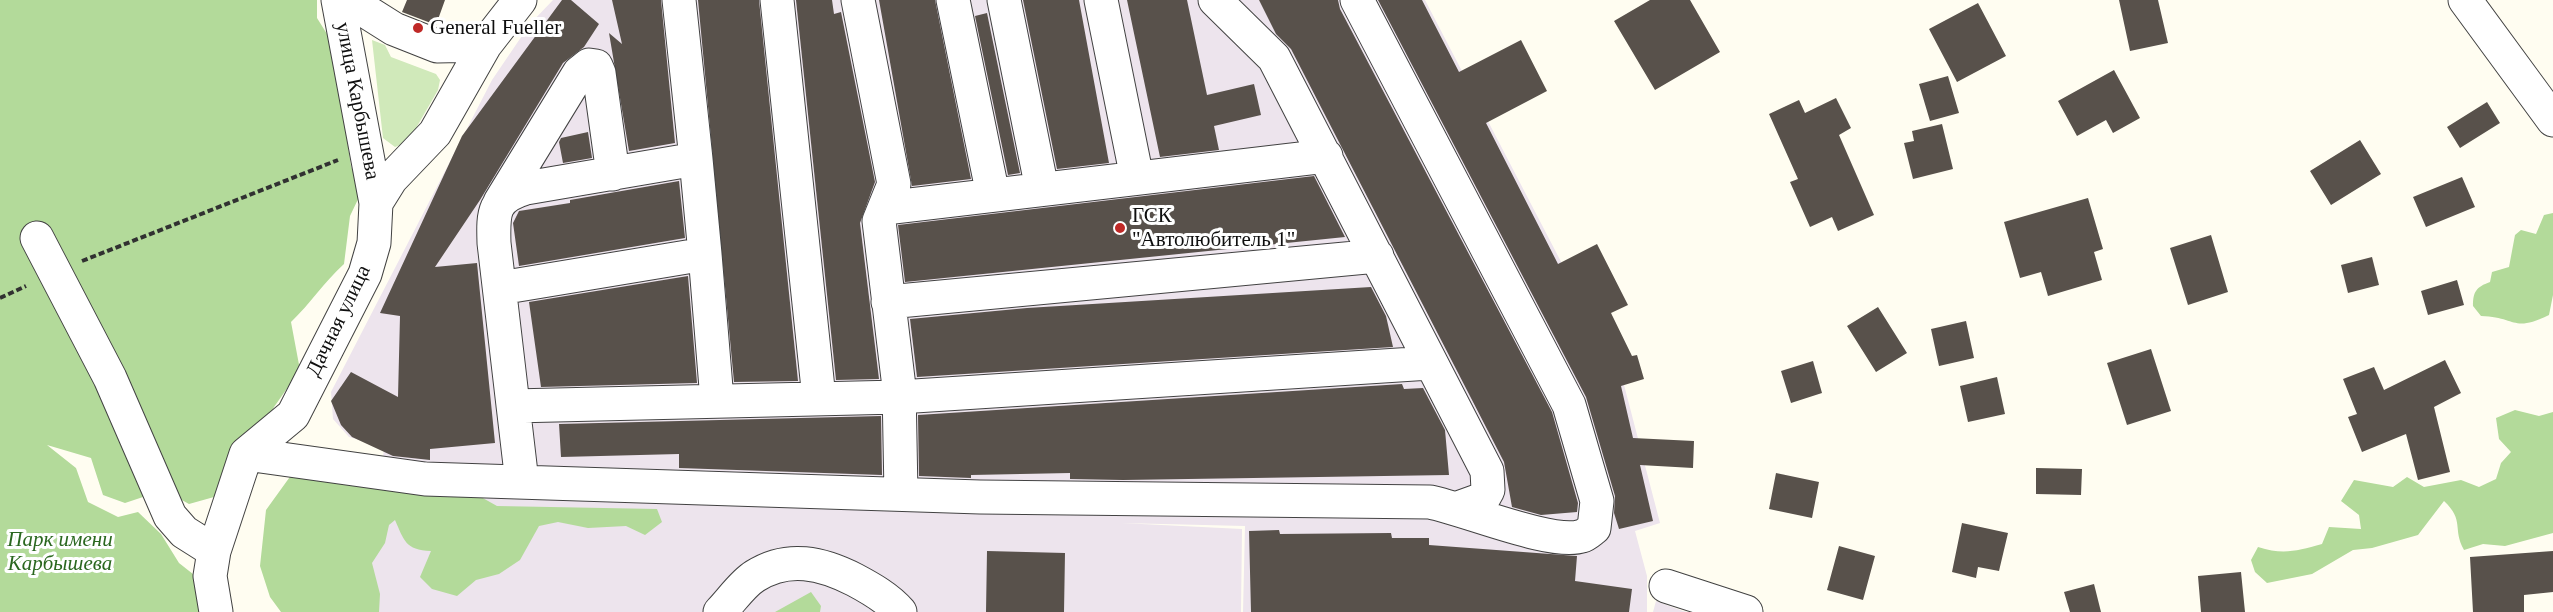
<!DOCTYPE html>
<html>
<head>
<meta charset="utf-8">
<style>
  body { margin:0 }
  canvas { display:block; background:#fffdf1 }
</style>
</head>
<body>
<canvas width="2553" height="612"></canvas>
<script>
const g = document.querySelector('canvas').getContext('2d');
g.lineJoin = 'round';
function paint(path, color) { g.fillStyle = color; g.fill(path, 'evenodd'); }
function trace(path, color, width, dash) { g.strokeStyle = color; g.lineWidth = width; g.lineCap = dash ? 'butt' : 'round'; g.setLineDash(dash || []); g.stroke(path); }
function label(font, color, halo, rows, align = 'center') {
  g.font = font + ' "Times New Roman",serif'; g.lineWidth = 6; g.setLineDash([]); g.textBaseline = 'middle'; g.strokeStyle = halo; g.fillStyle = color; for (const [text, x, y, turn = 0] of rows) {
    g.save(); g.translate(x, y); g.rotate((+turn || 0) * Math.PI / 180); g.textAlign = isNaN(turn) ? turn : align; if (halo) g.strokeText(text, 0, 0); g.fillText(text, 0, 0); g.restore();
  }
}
const industrial = new Path2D(`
  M 553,0 L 1425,0 L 1623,381 L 1660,523 L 1635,531 L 1647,576 L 1647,612 L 1243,612 L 1245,526 L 1121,523 L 1242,529 L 1241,612 L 302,612 L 380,495 L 384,447 L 349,437 L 333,419 L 331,392 L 492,80 L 530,24 Z
  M 1656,601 L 1683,611 L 1687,612 L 1653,612 Z`);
const green = new Path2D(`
  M 372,40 L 385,45 L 391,57 L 436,74 L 440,80 L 438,90 L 408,142 L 395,147 L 383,138 Z`);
const forest = new Path2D(`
  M 0,0 L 317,0 L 317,18 L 332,42 L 351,166 L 361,193 L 350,216 L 344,264 C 324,282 310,304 291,322 L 300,370 L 274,407 L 254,447 L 214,497 L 189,504 L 164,490 L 125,503 L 103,495 L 91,458 L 47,445 L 76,468 L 88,502 L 118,517 L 138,512 L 161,534 L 179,563 L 198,578 L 220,612 L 0,612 Z
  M 2553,213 L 2553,295 L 2549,315 C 2512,333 2517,317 2481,316 L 2473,306 C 2473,292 2476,287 2490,282 L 2492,272 L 2509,267 L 2515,235 L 2521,230 L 2536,234 L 2544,215 Z
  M 2515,410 L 2539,416 L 2553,412 L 2553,533 L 2505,546 L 2483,544 L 2464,550 C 2452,528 2465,521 2444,501 L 2418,535 L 2372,548 L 2353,550 L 2312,574 L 2267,583 L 2255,572 L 2251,560 L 2258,547 C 2283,555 2297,551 2322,544 L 2329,527 L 2361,529 L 2359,515 L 2341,501 L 2354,480 L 2393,487 L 2407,477 L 2424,487 L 2461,480 L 2479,487 L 2496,479 L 2501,463 L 2511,452 L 2499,439 L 2496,418 Z
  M 297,467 L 395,480 L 404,493 L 424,495 L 472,492 L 497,506 L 657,509 L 662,522 L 645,535 L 626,526 L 588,528 L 558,522 L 539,526 L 520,560 L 499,574 L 476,580 L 457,596 L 432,589 L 420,577 L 431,551 C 405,550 404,540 395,520 L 389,525 L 385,543 L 372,563 L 380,594 L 379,612 L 281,612 L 270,597 L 260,566 L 266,510 Z
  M 811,592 L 821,606 L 820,612 L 775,612 Z`);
const building = new Path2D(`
  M 407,0 L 445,0 L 436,25 L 402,12 Z
  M 562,0 L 571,0 L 599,24 L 584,47 L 563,63 L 480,200 L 435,267 L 477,263 L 495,443 L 430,449 L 430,460 L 393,456 L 352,437 L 341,425 L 331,401 L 351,372 L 398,397 L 400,316 L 380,313 L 462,136 Z
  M 612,0 L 661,0 L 675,143 L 629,151 L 609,33 L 622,44 Z
  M 698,0 L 759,0 L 798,381 L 734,382 Z
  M 796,0 L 832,0 L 834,14 L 841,12 L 875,182 L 860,223 L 879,379 L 836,380 Z
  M 879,0 L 935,0 L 971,179 L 912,186 Z
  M 1023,0 L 1079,0 L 1109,163 L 1057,169 Z
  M 1127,0 L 1187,0 L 1207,95 L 1254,84 L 1261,115 L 1214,126 L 1219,150 L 1160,157 Z
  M 1259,0 L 1338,0 L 1340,9 L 1552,412 L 1578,503 L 1577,512 L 1541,515 L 1512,507 L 1504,462 L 1291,49 L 1276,34 Z
  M 1378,0 L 1422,0 L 1459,72 L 1521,40 L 1547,91 L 1486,123 L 1558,264 L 1597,244 L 1628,305 L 1611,313 L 1632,356 L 1637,355 L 1644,379 L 1621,386 L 1633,438 L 1694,441 L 1693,468 L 1640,465 L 1653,521 L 1619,529 L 1614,513 L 1615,496 L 1586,397 Z
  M 1650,0 L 1690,0 L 1720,52 L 1655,90 L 1614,21 Z
  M 2119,0 L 2158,0 L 2168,43 L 2130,51 Z
  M 1978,3 L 2006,56 L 1957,82 L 1929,29 Z
  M 987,13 L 1020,173 L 1008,175 L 975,16 Z
  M 2114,70 L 2140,118 L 2113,133 L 2106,120 L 2077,136 L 2058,101 Z
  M 1948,76 L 1959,113 L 1930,121 L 1919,84 Z
  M 1836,98 L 1851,128 L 1839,135 L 1874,215 L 1838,231 L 1832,217 L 1810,227 L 1790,182 L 1798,179 L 1769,114 L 1799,100 L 1805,113 Z
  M 2487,102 L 2500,123 L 2460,148 L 2447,127 Z
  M 1942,124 L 1953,169 L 1913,179 L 1904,143 L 1914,141 L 1912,131 Z
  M 588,132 L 592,158 L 563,163 L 559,142 L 561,138 Z
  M 2360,140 L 2381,174 L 2331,205 L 2310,171 Z
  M 1314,176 L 1345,237 L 905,282 L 898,225 Z
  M 2462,177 L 2475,207 L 2426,227 L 2413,197 Z
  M 679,181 L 685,238 L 519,266 L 513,223 L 519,211 L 570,203 L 570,200 Z
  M 2088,198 L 2103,249 L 2094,252 L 2102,280 L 2048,296 L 2041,272 L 2020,278 L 2004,222 Z
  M 2211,235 L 2228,292 L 2188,305 L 2170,248 Z
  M 2372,257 L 2379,285 L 2348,293 L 2341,265 Z
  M 688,276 L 697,383 L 541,387 L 529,302 Z
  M 2457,280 L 2464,305 L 2428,315 L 2421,291 Z
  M 1371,287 L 1386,316 L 1393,347 L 917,377 L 910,319 L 1027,308 Z
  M 1878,307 L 1907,353 L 1876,372 L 1847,326 Z
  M 1966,321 L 1974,358 L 1939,366 L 1931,329 Z
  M 2151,349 L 2171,411 L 2127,425 L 2107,363 Z
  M 2445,360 L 2461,393 L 2434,407 L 2450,472 L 2418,480 L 2406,434 L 2362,452 L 2348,417 L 2357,414 L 2343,379 L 2374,367 L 2384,390 Z
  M 1813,361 L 1822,393 L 1791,403 L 1781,371 Z
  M 1997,377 L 2005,414 L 1968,422 L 1960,386 Z
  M 1402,384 L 1404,389 L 1423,388 L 1445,430 L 1449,475 L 1123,480 L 1070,479 L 1070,473 L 971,475 L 971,478 L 919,476 L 918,415 Z
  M 881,416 L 882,475 L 679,468 L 679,454 L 561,457 L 559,424 Z
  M 2036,468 L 2082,469 L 2081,495 L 2036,494 Z
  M 1776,473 L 1819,482 L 1812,518 L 1769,509 Z
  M 1962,523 L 2008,533 L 1999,571 L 1978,567 L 1976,578 L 1952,572 Z
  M 1279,530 L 1280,534 L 1391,533 L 1392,538 L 1429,538 L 1429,545 L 1577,556 L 1575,581 L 1632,589 L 1629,612 L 1251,612 L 1249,531 Z
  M 1839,546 L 1875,556 L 1863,600 L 1827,590 Z
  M 987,551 L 1065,553 L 1064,612 L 986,612 Z
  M 2553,551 L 2553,592 L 2524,595 L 2524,612 L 2473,612 L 2470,557 Z
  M 2241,572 L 2245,612 L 2201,612 L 2198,576 Z
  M 2094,584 L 2101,612 L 2070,612 L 2064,592 Z`);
const path = new Path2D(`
  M 82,261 L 338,160
  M 0,298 L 26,286`);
const minor = new Path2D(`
  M 338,0 L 376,203
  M 348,0 L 394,29 L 437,46 L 485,45
  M 777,0 L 819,398
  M 858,0 L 894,184 L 879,221 L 899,387 L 901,494
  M 953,0 L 993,195
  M 1004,0 L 1042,189
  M 1101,0 L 1137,178
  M 1215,0 L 1274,58 L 1487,471 L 1488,490 L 1483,499 L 1458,508
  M 2465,0 L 2553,120
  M 500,202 L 579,73 L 589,65 L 596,66 L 599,73 L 613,174
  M 885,208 L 1326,156
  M 37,238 L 110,378 L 170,516 L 184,532 L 214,551
  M 705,254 L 717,400
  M 500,288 L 705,254 L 696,159
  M 888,302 L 1377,256
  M 513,406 L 899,397 L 1430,363
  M 246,454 L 425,479 L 980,497 L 1430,502 C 1465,509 1553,546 1582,536 C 1586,535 1590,531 1594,528 L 1597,501 L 1569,405 L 1357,0
  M 522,482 L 494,243 C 493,212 493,198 526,188 L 696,159 L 679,0
  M 1666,586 L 1746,612
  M 216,612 L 210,576 L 214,551 L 246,454 L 293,415 L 365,274 L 374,243 L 376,203 L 391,179 L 435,133 L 485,45 L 520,0
  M 720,612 C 731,601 742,584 755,576 C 788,555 822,563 855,580 C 870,588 888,598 900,612`);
const markers = [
  [418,28,6,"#bf2927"],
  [1120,228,6,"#bf2927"]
];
const poiNames = [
  ["General Fueller",430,28],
  ["ГСК",1132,216],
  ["\"Автолюбитель 1\"",1132,240]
];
const streetNames = [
  ["улица Карбышева",357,101,79],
  ["Дачная улица",339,321,-64]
];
const parkNames = [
  ["Парк имени",60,540],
  ["Карбышева",60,564]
];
paint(industrial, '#ede4ed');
paint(green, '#d0e9ba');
paint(forest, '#b3da9a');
paint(building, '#58514b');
trace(minor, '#424242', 35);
trace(path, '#313131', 4, [6, 3]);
trace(minor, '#fff', 33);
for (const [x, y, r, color] of markers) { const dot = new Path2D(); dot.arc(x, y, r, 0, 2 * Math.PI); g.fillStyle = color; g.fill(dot); trace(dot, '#fff', 2); }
label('21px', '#0f0f0f', '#fff', poiNames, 'left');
label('21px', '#0f0f0f', '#fff', streetNames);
label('italic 21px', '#2a671f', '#fff', parkNames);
</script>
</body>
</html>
